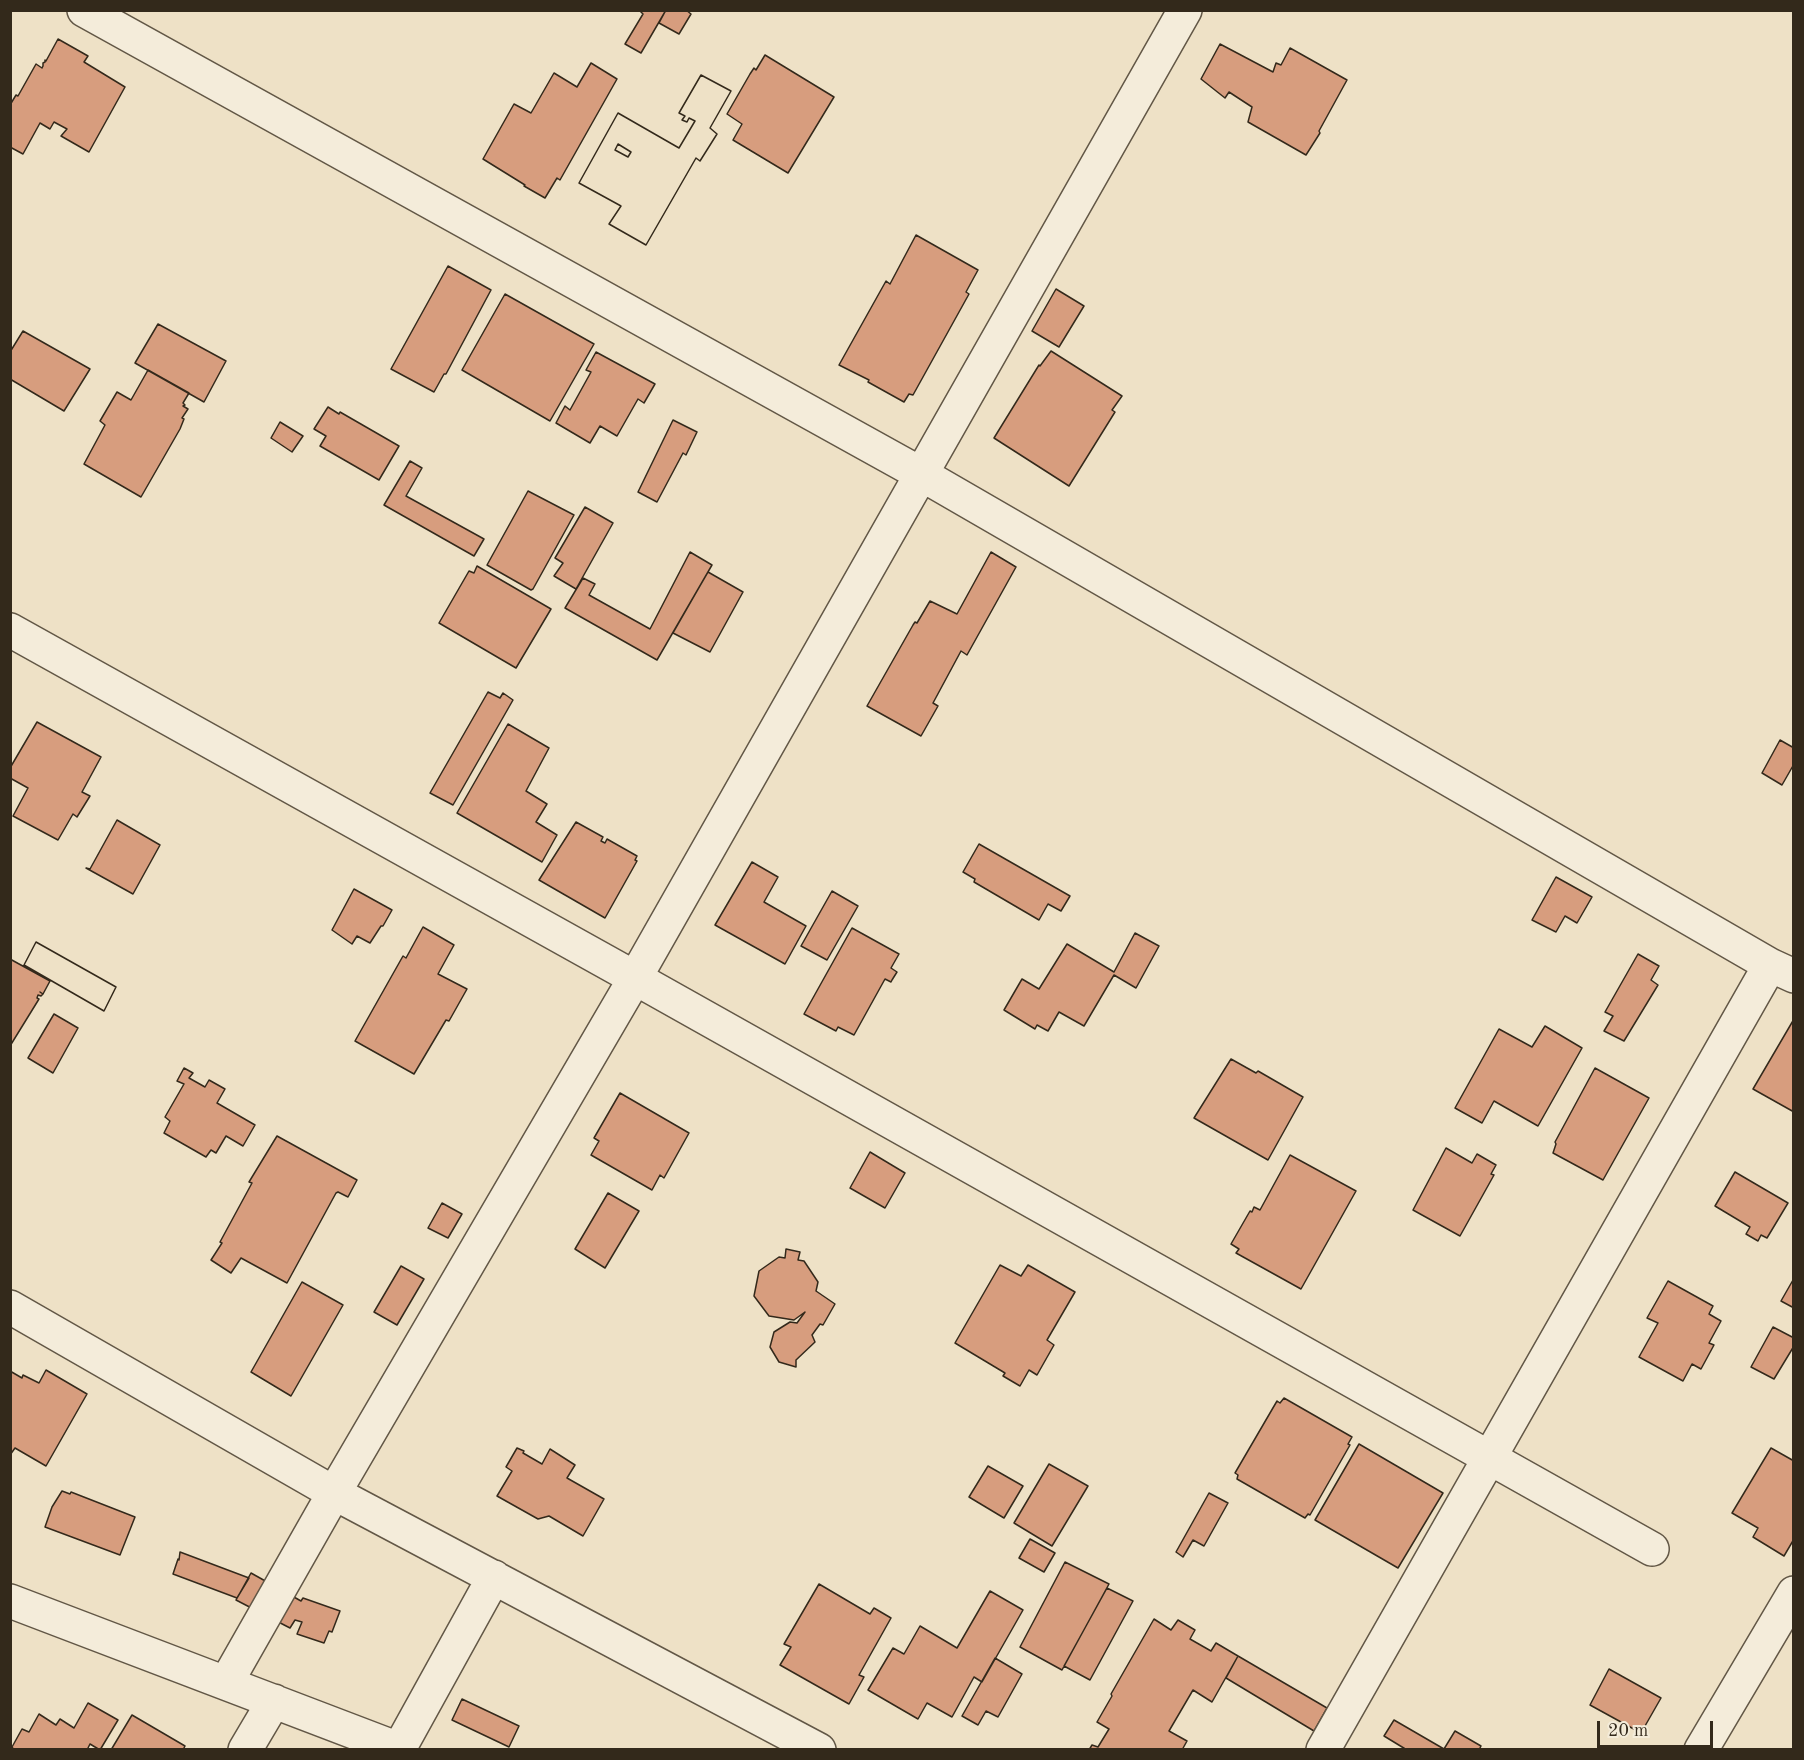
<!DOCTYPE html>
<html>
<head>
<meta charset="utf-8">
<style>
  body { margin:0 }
  #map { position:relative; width:1804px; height:1760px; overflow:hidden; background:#eee1c6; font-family:"Old Standard TT",serif }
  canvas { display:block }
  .frame { position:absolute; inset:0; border:12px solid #33291b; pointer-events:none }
  .scale { position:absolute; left:1597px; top:1721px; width:116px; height:27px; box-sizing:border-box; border:3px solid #33291b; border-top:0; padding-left:8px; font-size:18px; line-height:21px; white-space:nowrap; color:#33291b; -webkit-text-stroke:4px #f4ecda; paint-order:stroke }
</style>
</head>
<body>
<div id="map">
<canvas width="1804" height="1760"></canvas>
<div class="frame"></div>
<div class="scale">20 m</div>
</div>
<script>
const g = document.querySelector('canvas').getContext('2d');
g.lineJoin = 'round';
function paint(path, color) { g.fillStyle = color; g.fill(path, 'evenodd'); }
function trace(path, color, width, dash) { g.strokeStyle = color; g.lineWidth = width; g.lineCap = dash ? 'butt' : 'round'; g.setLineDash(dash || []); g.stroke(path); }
const building = new Path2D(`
  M 666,10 L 641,53 L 625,44 L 643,14 L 639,10 Z
  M 666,10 L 686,10 L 691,14 L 679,34 L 659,23 Z
  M 58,39 L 88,56 L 84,62 L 125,87 L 89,152 L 61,136 L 67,129 L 54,122 L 50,129 L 40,123 L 23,154 L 10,147 L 10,105 L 16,95 L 18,96 L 36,64 L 42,68 L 43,66 L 43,63 L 45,62 L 45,60 L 46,61 Z
  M 1220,44 L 1273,72 L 1276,63 L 1281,65 L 1290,48 L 1347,80 L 1319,131 L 1320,133 L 1306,155 L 1248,122 L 1252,107 L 1229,92 L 1225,98 L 1201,79 Z
  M 765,55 L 834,97 L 788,173 L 733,140 L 742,124 L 727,114 L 750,74 L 754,68 L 756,70 Z
  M 591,63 L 617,79 L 560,180 L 557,178 L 545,198 L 524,186 L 525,185 L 483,159 L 514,104 L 531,113 L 554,73 L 577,87 Z
  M 701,75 L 731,91 L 710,128 L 717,134 L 700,161 L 696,158 L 646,245 L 609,224 L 621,206 L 579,183 L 618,113 L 679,148 L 695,121 L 689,118 L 687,122 L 682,120 L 685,116 L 679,113 ZM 618,144 L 631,152 L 628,157 L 615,150 Z
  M 701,75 L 731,91 L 710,128 L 717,134 L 700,161 L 696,158 L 646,245 L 609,224 L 621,206 L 579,183 L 618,113 L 679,148 L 695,121 L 689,118 L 687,122 L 682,120 L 685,116 L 679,113 ZM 618,144 L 631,152 L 628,157 L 615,150 Z
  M 916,235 L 978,270 L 966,292 L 969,294 L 913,395 L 909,394 L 904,402 L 868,382 L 869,380 L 839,365 L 886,281 L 890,284 Z
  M 448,266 L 491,290 L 446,374 L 444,374 L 434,392 L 391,369 Z
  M 1056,289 L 1084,306 L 1059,347 L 1032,331 Z
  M 505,294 L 594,344 L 550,421 L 462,370 Z
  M 158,324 L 226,361 L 204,402 L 135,363 Z
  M 23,331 L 90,369 L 64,411 L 10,379 L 10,352 Z
  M 1051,351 L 1122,396 L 1112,410 L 1115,412 L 1069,486 L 994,438 L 1039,365 L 1040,366 Z
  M 596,352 L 655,384 L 644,403 L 638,399 L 617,436 L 600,426 L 590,443 L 556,423 L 565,406 L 570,410 L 591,372 L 586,370 Z
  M 148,370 L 189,393 L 183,403 L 185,405 L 183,406 L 188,409 L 182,418 L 184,419 L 180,429 L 141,497 L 84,464 L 105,425 L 100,421 L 117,392 L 131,400 Z
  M 328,407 L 339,414 L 340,412 L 399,446 L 379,480 L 320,446 L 326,436 L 314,429 Z
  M 673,420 L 697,432 L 686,455 L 683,453 L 657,502 L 638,492 Z
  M 280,422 L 303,436 L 292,452 L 271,438 Z
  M 410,461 L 422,468 L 406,496 L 484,539 L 474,556 L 384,505 Z
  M 528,491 L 574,515 L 533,589 L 531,590 L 487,565 Z
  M 585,507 L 613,523 L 576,589 L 554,576 L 563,563 L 555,558 Z
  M 690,552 L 712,565 L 657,660 L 565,608 L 583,578 L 595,584 L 589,595 L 650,629 Z
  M 991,552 L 1016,567 L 967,655 L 961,651 L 933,703 L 938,706 L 921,736 L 867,706 L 913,625 L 915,622 L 917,623 L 930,601 L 957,614 Z
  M 477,566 L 551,609 L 516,668 L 439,623 L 469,571 L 474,573 Z
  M 708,572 L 743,592 L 710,652 L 673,633 Z
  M 488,692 L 500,698 L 503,693 L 513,700 L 453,805 L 430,793 Z
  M 37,722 L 101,757 L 82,792 L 90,796 L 77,817 L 73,814 L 58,840 L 13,816 L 28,788 L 10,778 L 10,768 Z
  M 508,724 L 549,748 L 526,791 L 547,804 L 536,822 L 557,835 L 542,862 L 457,813 Z
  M 1780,740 L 1794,748 L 1794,764 L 1782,785 L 1762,773 Z
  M 117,820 L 160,845 L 133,894 L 86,868 L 90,869 Z
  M 576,822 L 603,837 L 601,841 L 605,843 L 607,839 L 637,856 L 635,860 L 637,861 L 605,918 L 539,880 Z
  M 979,844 L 1070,896 L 1061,911 L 1048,904 L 1039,920 L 974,882 L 975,879 L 963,872 Z
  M 752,862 L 778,877 L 764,902 L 806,926 L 785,964 L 715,925 Z
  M 1556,877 L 1592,897 L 1577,923 L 1565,916 L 1556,932 L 1532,920 Z
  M 354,889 L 392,910 L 383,926 L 381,926 L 370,943 L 357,936 L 352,944 L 332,930 Z
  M 832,891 L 858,906 L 827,960 L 801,946 Z
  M 423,927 L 454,945 L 438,974 L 467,989 L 449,1021 L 446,1020 L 414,1074 L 355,1041 L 403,956 L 406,958 Z
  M 852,928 L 899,954 L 891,968 L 897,972 L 892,980 L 891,982 L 885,979 L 854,1035 L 838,1027 L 836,1031 L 804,1014 Z
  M 1135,933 L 1159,946 L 1136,988 L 1114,975 L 1084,1026 L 1059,1012 L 1048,1031 L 1037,1025 L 1035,1029 L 1004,1010 L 1022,979 L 1039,989 L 1067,944 L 1114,972 Z
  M 36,942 L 116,987 L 104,1011 L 24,965 Z
  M 36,942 L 116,987 L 104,1011 L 24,965 Z
  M 1638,954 L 1659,966 L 1651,980 L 1658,985 L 1624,1041 L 1604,1031 L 1613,1016 L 1605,1012 Z
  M 10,959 L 50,981 L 43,994 L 40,992 L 43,994 L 41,996 L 38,995 L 37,998 L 39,999 L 10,1046 Z
  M 54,1014 L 78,1028 L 53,1073 L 28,1058 Z
  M 1794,1019 L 1794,1112 L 1753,1089 Z
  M 1545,1026 L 1582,1048 L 1538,1126 L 1494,1101 L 1482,1123 L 1455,1108 L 1499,1029 L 1532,1047 Z
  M 1231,1059 L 1256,1073 L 1258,1071 L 1303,1097 L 1268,1160 L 1194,1118 Z
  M 184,1068 L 193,1073 L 189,1078 L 205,1087 L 209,1080 L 225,1089 L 217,1103 L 255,1125 L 243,1146 L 226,1136 L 216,1153 L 211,1150 L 206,1157 L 164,1133 L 170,1121 L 165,1117 L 184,1084 L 177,1081 Z
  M 1595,1068 L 1649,1098 L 1603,1180 L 1553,1153 L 1556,1144 L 1555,1142 Z
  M 620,1093 L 689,1133 L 664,1178 L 660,1175 L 652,1190 L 591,1155 L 599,1141 L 594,1138 Z
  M 277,1136 L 357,1180 L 348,1197 L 338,1192 L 336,1193 L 287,1283 L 241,1258 L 231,1273 L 211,1260 L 222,1243 L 220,1242 L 252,1183 L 249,1182 Z
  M 1446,1148 L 1472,1163 L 1477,1154 L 1496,1165 L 1491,1174 L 1494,1175 L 1460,1236 L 1413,1210 Z
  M 870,1152 L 905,1173 L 885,1208 L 850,1188 Z
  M 1290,1155 L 1356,1191 L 1301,1289 L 1236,1253 L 1239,1249 L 1231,1244 L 1250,1211 L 1252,1212 L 1254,1207 L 1260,1210 Z
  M 1735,1172 L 1788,1203 L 1767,1238 L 1761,1235 L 1758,1241 L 1746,1234 L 1750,1227 L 1715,1206 Z
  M 608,1193 L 639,1211 L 605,1268 L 575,1249 Z
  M 442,1203 L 462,1214 L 448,1238 L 428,1228 Z
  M 786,1249 L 800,1252 L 798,1260 L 804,1261 L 818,1282 L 816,1291 L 835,1304 L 823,1325 L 820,1324 L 812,1335 L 815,1342 L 796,1360 L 796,1367 L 779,1362 L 770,1347 L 774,1332 L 790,1322 L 797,1323 L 805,1312 L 794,1320 L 769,1316 L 754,1296 L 759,1271 L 779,1257 L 785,1258 Z
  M 1000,1265 L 1021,1276 L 1028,1265 L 1075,1292 L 1047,1340 L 1054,1345 L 1037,1375 L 1029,1370 L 1020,1386 L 1003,1376 L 1005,1373 L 955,1343 Z
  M 401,1266 L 424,1279 L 397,1325 L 374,1312 Z
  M 1793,1280 L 1794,1281 L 1794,1308 L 1781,1301 Z
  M 1668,1281 L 1713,1306 L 1709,1314 L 1721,1321 L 1709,1343 L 1714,1345 L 1701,1369 L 1692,1364 L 1683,1381 L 1639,1357 L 1658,1323 L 1647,1318 Z
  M 302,1282 L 343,1305 L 291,1396 L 251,1372 Z
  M 1773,1327 L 1794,1338 L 1794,1346 L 1774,1379 L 1751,1367 Z
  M 46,1370 L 87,1394 L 46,1466 L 15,1448 L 10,1455 L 10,1371 L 22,1378 L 23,1375 L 39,1383 Z
  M 1284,1398 L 1352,1437 L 1348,1444 L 1350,1445 L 1310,1515 L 1308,1514 L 1305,1518 L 1237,1479 L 1238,1475 L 1235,1473 L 1277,1401 L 1280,1403 Z
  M 1359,1444 L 1443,1493 L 1398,1568 L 1315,1520 Z
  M 517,1448 L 524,1451 L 523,1453 L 542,1464 L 550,1449 L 575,1465 L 567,1478 L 604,1499 L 583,1536 L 549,1516 L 538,1519 L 497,1496 L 512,1471 L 506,1467 Z
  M 1771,1448 L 1794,1461 L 1794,1539 L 1784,1556 L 1753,1537 L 1758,1528 L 1732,1513 Z
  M 1049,1464 L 1088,1486 L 1052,1546 L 1014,1523 Z
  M 988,1466 L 1023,1486 L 1004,1518 L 969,1497 Z
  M 62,1491 L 70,1494 L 71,1492 L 135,1517 L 120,1555 L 45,1527 L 52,1507 Z
  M 1209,1493 L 1228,1503 L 1204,1546 L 1193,1540 L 1183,1557 L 1176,1552 Z
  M 1030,1539 L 1055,1553 L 1044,1572 L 1019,1558 Z
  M 180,1552 L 249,1578 L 237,1598 L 173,1574 L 178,1559 L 179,1560 Z
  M 1065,1562 L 1109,1584 L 1062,1670 L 1020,1647 Z
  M 251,1573 L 301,1601 L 303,1598 L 340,1611 L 332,1632 L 329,1631 L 324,1643 L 297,1634 L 302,1622 L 295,1620 L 290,1628 L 236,1600 Z
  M 819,1584 L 870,1614 L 874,1608 L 891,1618 L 859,1675 L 864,1677 L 849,1704 L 780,1665 L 791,1647 L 784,1644 Z
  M 1107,1588 L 1133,1601 L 1090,1680 L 1064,1666 Z
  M 990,1591 L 1023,1610 L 982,1682 L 974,1677 L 952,1717 L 927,1703 L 918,1719 L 868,1690 L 893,1648 L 904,1654 L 920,1626 L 957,1648 Z
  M 1154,1619 L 1171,1630 L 1178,1620 L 1195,1630 L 1190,1639 L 1211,1651 L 1216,1643 L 1238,1656 L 1212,1702 L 1193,1690 L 1169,1731 L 1187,1741 L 1182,1750 L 1089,1750 L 1092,1745 L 1098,1747 L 1109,1729 L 1097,1722 L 1112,1696 L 1111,1694 Z
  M 1238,1656 L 1327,1708 L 1314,1731 L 1226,1678 Z
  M 995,1658 L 1022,1674 L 998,1717 L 986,1711 L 978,1725 L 962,1716 Z
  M 1609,1669 L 1661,1698 L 1641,1733 L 1590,1705 Z
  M 462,1699 L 519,1726 L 509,1747 L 452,1720 Z
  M 88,1703 L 118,1720 L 100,1750 L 90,1744 L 87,1750 L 14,1750 L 12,1747 L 22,1729 L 29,1732 L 39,1714 L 56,1725 L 60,1719 L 74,1728 Z
  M 132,1715 L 185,1746 L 183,1750 L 111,1750 Z
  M 1394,1720 L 1444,1749 L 1455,1731 L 1481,1746 L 1479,1750 L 1407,1750 L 1384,1736 Z`);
const minor = new Path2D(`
  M 84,10 L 921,474 L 1770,965 L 1794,976
  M 10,630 L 635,978 L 1652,1549
  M 10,1307 L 334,1493 L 226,1683
  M 10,1601 L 401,1750
  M 399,1749 L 494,1577
  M 245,1750 L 274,1701
  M 819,1750 L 334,1493 L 635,978 L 1185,10
  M 1323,1750 L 1770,965
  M 1701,1750 L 1794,1593`);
paint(building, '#d79d7e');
trace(building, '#33291b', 1.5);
trace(minor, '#625746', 36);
trace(minor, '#f4ecda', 33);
</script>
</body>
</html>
